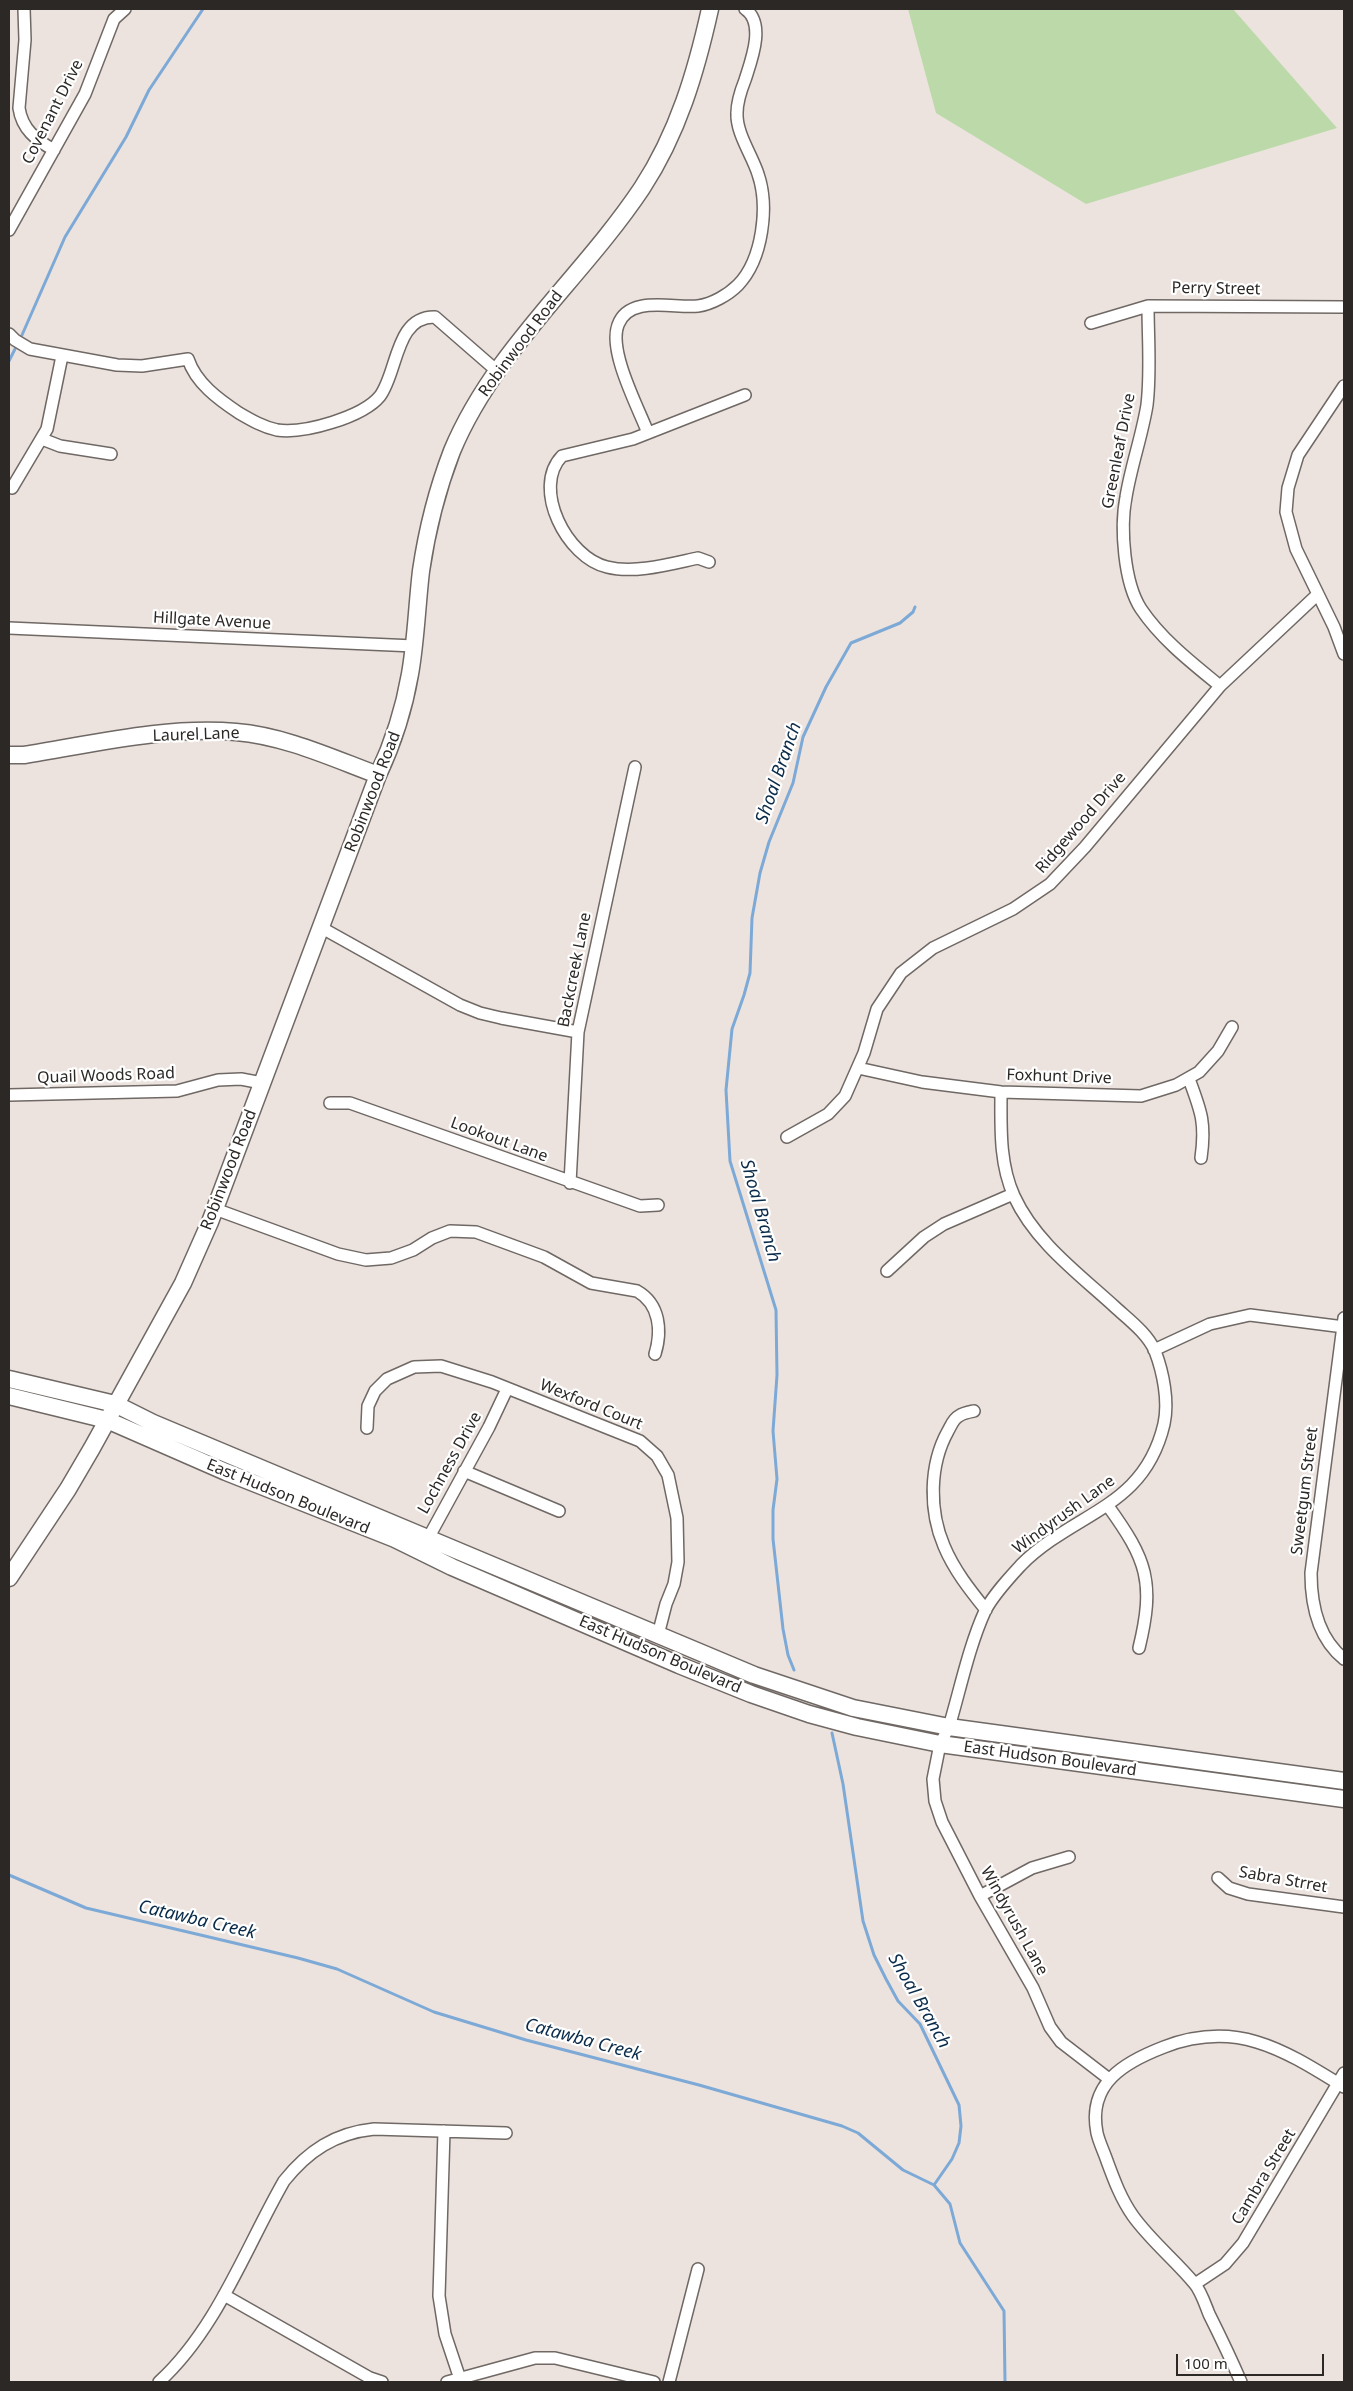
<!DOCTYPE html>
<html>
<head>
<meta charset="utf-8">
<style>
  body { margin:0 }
  #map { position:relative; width:1353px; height:2391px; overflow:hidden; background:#ece3de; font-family:"Noto Sans",sans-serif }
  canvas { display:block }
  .frame { position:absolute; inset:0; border:10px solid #2b2826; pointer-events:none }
  .scale { position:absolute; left:1176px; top:2354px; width:148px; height:22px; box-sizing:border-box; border:2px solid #2b2826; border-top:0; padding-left:6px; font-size:15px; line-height:18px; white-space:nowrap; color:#2b2826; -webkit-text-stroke:4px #fff; paint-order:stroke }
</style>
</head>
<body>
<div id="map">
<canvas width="1353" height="2391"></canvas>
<div class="frame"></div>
<div class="scale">100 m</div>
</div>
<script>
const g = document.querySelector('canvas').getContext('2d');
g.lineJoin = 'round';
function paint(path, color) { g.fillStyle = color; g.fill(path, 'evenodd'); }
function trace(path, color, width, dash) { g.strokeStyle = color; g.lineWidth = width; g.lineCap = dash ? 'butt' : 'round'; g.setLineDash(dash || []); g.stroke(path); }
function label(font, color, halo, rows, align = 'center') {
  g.font = font + ' "Noto Sans",sans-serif'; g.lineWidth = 4.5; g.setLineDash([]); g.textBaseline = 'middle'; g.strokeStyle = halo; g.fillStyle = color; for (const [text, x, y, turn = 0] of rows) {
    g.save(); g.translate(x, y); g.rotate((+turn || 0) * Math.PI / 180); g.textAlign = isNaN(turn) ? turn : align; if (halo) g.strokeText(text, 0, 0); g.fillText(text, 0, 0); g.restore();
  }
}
const green = new Path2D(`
  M 908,9 L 1233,9 L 1337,128 L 1086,204 L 936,113 Z`);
const stream = new Path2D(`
  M 22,335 L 65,237 L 126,137 L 149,90 L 203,9
  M 9,361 L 15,349
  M 794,1670 L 788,1655 L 783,1629 L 773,1539 L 773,1510 L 777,1479 L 773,1431 L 777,1375 L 776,1310 L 730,1161 L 726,1090 L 732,1029 L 744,995 L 750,973 L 752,918 L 760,873 L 769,842 L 793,783 L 803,737 L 826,687 L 851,643 L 900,623 L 913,612 L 915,607
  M 832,1733 L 843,1784 L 863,1921 L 874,1955 L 886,1979 L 898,2001 L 920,2024 L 959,2105 L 961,2126 L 959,2143 L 952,2159 L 934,2185
  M 9,1875 L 86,1908 L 298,1958 L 337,1969 L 434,2012 L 526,2040 L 699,2085 L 842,2126 L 858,2133 L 903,2170 L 934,2185 L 950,2204 L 960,2243 L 1004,2311 L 1005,2382`);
const street = new Path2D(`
  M 24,9 L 25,40 L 19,108 C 22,129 36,140 54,150
  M 9,230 L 85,94 L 114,19 L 125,9
  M 1148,306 C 1148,338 1151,372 1147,405 C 1142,436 1131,466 1126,497 C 1120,528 1124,583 1141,609 C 1162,640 1192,663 1220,686
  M 1091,323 L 1148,306 L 1344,307
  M 9,334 L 15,340 L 30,349 L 117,365 L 142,366 L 188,359 C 196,383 218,399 239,413 C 251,420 263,427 277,430 C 304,434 363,417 380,396 C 398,372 395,316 435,317 L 497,371
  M 1344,386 L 1298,455 L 1288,488 L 1286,512 L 1296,549 L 1334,627 L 1344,654
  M 648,433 C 638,407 608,351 618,325 C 629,294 675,309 698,306 C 712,304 728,295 738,285 C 763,259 769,206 758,174 C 752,155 736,133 737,113 C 737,102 741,90 745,80 C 751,61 766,23 745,9
  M 42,439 L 60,446 L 111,454
  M 12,488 L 47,429 L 62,356
  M 709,562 L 698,558 C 670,564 635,574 607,567 C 567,558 531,488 562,456 L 633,439 L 745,395
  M 9,628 L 414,646
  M 322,928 L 460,1005 L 480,1013 L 501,1018 L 578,1032
  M 858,1068 L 922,1082 L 1001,1092 L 1141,1096 L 1176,1085 L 1199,1072 L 1218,1051 L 1232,1027
  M 1189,1079 C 1201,1111 1206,1123 1201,1158
  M 1001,1092 C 1001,1126 999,1163 1014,1196 C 1035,1242 1079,1274 1115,1307 C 1129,1320 1147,1333 1155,1351 C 1163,1372 1169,1401 1164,1424 C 1144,1509 1075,1511 1021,1565 C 1009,1578 993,1595 985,1611 C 969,1646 960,1690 949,1727 L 940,1744 L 933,1779 L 935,1801 L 942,1822 L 980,1896 L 1033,1988 L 1050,2027 L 1061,2042 L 1109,2079
  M 9,1095 L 177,1091 L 218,1080 L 241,1079 L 262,1083
  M 330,1103 L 350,1103 L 640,1206 L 658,1205
  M 787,1137 L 828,1114 L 845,1096 L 864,1053 L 877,1009 L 901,973 L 933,948 L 1013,909 L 1050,884 L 1085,847 L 1220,686 L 1318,594
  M 570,1183 L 578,1032 L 635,767
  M 215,1209 L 338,1254 L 366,1260 L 391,1258 L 413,1250 L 432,1238 L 450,1231 L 476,1232 L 544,1257 L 591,1283 L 637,1291 C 660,1304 662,1331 655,1354
  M 887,1271 L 924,1237 L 944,1224 L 1013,1194
  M 1344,1318 L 1311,1573 C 1311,1605 1318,1638 1344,1659
  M 1154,1350 L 1210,1324 L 1250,1315 L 1344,1327
  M 974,1411 C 969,1412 963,1413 959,1416 C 953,1419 951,1426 948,1431 C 929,1465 929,1511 944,1546 C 954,1570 970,1590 986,1610
  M 367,1428 L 368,1406 L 375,1391 L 387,1379 L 414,1367 L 441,1366 L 492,1382 L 640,1441 L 657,1456 L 668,1475 L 677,1518 L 678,1562 L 674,1584 L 666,1604 L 658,1635
  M 464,1471 L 559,1511
  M 1108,1506 C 1147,1560 1155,1582 1139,1648
  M 425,1544 L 489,1427 L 507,1389
  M 1218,1878 L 1229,1888 L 1248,1894 L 1344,1907
  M 980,1896 L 1032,1868 L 1069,1857
  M 444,2131 L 439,2296 L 445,2334 L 460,2379
  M 1195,2284 L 1225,2264 L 1243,2243 L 1344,2073
  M 224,2295 L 370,2378 L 382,2382
  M 159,2382 C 217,2329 245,2249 284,2181 C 308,2151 335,2133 374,2129 L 506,2133
  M 447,2382 L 535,2358 L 555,2358 L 654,2382
  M 669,2382 L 698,2269
  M 1241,2382 C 1231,2359 1220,2336 1209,2314 C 1205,2304 1201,2291 1194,2283 C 1175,2260 1151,2241 1133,2216 C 1121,2199 1114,2180 1107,2161 C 1104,2152 1099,2142 1097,2133 C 1087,2083 1125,2062 1164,2047 C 1237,2019 1284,2050 1344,2087`);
const secondary = new Path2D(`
  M 9,755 L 24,755 C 93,744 166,726 236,732 C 285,736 332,758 378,775
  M 9,1379 L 115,1404 L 153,1423 L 754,1675 L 853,1708 L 949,1727 L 1344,1781
  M 9,1396 L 107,1420 L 226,1472 L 395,1539 L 452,1567 L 679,1665 L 751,1694 L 809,1714 L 857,1727 L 940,1744 L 1344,1799
  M 9,1578 L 68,1489 L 92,1448 L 183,1283 L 210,1222 L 378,775 C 393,743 404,709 410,674 C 416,640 417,605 421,571 C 427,530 437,490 452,451 C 494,350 582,278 642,188 C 678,133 696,72 710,9`);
const streetNames = [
  ["Covenant Drive",53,112,-63],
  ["Perry Street",1216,289,1],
  ["Robinwood Road",521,344,-53],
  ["Greenleaf Drive",1119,451,-79],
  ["Hillgate Avenue",212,621,3],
  ["Laurel Lane",196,735,-2],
  ["Robinwood Road",373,792,-69],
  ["Ridgewood Drive",1081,823,-49],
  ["Backcreek Lane",575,970,-79],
  ["Quail Woods Road",106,1076,-2],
  ["Foxhunt Drive",1059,1077,2],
  ["Lookout Lane",499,1140,20],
  ["Robinwood Road",229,1170,-69],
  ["Wexford Court",591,1405,22],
  ["Lochness Drive",450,1463,-61],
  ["Sweetgum Street",1305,1491,-83],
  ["East Hudson Boulevard",288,1497,22],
  ["Windyrush Lane",1064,1515,-36],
  ["East Hudson Boulevard",660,1655,23],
  ["East Hudson Boulevard",1050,1759,8],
  ["Sabra Strret",1283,1880,10],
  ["Windyrush Lane",1014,1921,61],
  ["Cambra Street",1264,2177,-59]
];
const waterNames = [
  ["Shoal Branch",779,773,-71],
  ["Shoal Branch",760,1211,74],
  ["Catawba Creek",197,1920,13],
  ["Shoal Branch",919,2001,60],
  ["Catawba Creek",583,2040,15]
];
paint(green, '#bcdaa9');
trace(stream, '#7da9d7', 3);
trace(street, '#6f6864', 14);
trace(secondary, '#6f6864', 19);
trace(street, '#fff', 11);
trace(secondary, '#fff', 16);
label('16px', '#2b2826', '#fff', streetNames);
label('italic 18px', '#092b49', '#fff', waterNames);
</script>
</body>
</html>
